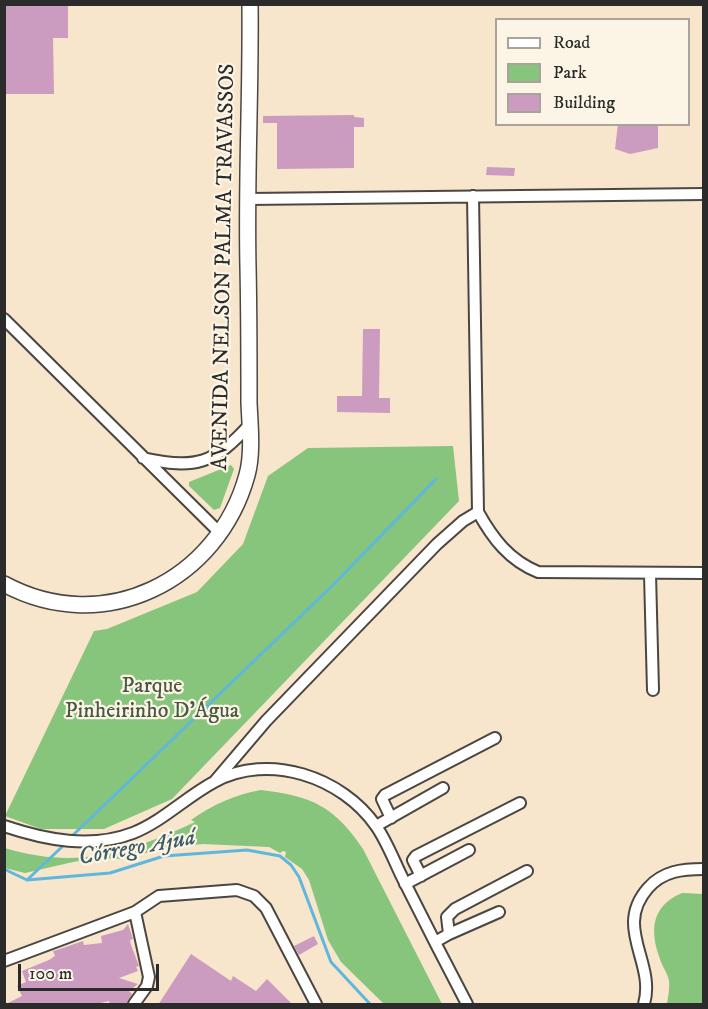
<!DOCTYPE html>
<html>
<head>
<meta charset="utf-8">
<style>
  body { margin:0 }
  #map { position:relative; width:708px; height:1009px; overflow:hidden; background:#f7e5cc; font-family:"IM FELL DW Pica",serif }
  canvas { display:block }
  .frame { position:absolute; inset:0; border:6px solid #2b2b2b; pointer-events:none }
  .legend { position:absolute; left:495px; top:18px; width:195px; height:108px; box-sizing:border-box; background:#fcf5e5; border:2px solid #a8a49b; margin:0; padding:8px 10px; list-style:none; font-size:18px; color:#2b2b2b }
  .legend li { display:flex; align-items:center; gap:12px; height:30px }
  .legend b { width:30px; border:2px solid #a8a49b }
  .scale { position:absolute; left:18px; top:964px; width:141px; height:27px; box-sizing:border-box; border:3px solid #2b2b2b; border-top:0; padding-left:8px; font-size:18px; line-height:21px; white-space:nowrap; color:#2b2b2b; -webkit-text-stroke:4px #fcf5e5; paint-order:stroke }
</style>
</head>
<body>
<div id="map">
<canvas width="708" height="1009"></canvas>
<div class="frame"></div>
<ul class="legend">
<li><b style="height:8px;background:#fff"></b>Road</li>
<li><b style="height:16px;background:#87c57c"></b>Park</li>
<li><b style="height:16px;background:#cb9cbf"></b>Building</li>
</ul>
<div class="scale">100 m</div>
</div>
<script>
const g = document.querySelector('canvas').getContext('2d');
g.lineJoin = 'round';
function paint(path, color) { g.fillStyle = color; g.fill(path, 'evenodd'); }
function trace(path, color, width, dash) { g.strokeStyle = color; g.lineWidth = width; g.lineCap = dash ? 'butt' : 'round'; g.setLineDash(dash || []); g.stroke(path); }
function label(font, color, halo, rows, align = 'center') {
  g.font = font + ' "IM FELL DW Pica",serif'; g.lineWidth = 4.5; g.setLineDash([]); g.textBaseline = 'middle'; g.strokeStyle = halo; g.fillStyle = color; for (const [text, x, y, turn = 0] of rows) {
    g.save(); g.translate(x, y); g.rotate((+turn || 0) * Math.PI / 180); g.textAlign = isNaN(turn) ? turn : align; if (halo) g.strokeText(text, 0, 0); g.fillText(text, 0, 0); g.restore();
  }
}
const green = new Path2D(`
  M 453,446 L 459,501 L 172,799 L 104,829 L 41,829 L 5,816 L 94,631 L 107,629 L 197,592 L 243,544 L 268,476 L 308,448 Z
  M 231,465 L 234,469 L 220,508 L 214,510 L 189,486 L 189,482 Z
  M 261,790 C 312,796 334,806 363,849 L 442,1004 L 384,1004 L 341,962 L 328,940 L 309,880 L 302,869 L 285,857 L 286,852 L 283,851 L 280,853 L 269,847 L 203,844 L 171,847 L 121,859 L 98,858 L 73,862 L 25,873 L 5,868 L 5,848 C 78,870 128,853 195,822 L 191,820 C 214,804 234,795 261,790 Z
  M 682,893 L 703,894 L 703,1004 L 667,1004 C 668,997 670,988 669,981 C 668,974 662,966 660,959 C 649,929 652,906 682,893 Z`);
const stream = new Path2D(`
  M 71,837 L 332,586 L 436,479
  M 4,869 L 27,880 L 110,873 L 164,856 L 247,850 L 280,856 L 291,865 L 299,877 L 331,962 L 370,1004
  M 27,880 L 65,844`);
const building = new Path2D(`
  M 4,4 L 68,4 L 68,38 L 53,38 L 54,94 L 4,94 Z
  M 354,115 L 354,117 L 364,118 L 364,127 L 354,127 L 354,168 L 277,169 L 277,123 L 263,123 L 263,116 Z
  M 618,124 L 658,124 L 658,148 L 630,154 L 615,149 Z
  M 487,167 L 515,168 L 514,176 L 486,175 Z
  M 363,329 L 380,329 L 379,398 L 390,398 L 390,413 L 337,412 L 337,396 L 362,396 Z
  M 128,924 L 133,939 L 130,940 L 131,945 L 139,966 L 136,967 L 138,971 L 119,978 L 138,984 L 129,991 L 132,994 L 126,1005 L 110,1005 L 109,1001 L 92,1005 L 4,1005 L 22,996 L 17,986 L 26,982 L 22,971 L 49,960 L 55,956 L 53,951 L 60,949 L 83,941 L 84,945 L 102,943 L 101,936 L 123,930 Z
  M 314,936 L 318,944 L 299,955 L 294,946 Z
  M 191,954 L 231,981 L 233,976 L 256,991 L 267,979 L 293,1005 L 158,1005 Z`);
const street = new Path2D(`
  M 473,196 L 478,512 C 493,539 509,560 538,572 L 704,573
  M 248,199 L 704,194
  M 4,319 L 221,534
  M 143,458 C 194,470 215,464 250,424
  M 650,574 L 653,690
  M 215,781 L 266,721 L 437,544 L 463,521 L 478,512
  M 391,818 L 382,799 L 385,795 L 495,738
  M 4,826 C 46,840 91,849 133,833 C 163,821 186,797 214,782 C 269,752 342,777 376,826 C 388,843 395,864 405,883 C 425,923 446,964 467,1004
  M 376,826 L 443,788
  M 421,876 L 413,860 L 416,856 L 520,803
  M 405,884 L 469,850
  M 449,934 L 499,912
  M 435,942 L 449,934 L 447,917 L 455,909 L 527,871
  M 4,961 L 135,912 L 159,896 L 237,890 L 254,896 L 266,908 L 316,1004
  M 134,1004 L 147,986 L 149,977 L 135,912
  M 644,1004 C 656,962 613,928 648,888 C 663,871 682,869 704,869`);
const secondary = new Path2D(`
  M 4,584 C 104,638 218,581 247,475 C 253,454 250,425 249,403 C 249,358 249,312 248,267 C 246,180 251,92 250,4`);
const streetNames = [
  ["AVENIDA NELSON PALMA TRAVASSOS",225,267,-89]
];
const parkNames = [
  ["Parque",152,687],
  ["Pinheirinho D'Água",152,712]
];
const waterNames = [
  ["Córrego Ajuá",137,849,-10]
];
paint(green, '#87c57c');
trace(stream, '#5fb7dc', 3);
paint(building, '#cb9cbf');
trace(street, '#4a4743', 14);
trace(secondary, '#4a4743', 18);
trace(street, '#fff', 10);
trace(secondary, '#fff', 15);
label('22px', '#2b2b2b', '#fcf5e5', streetNames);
label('22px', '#475943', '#fcf5e5', parkNames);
label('italic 24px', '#3d5c69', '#fcf5e5', waterNames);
</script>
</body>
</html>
